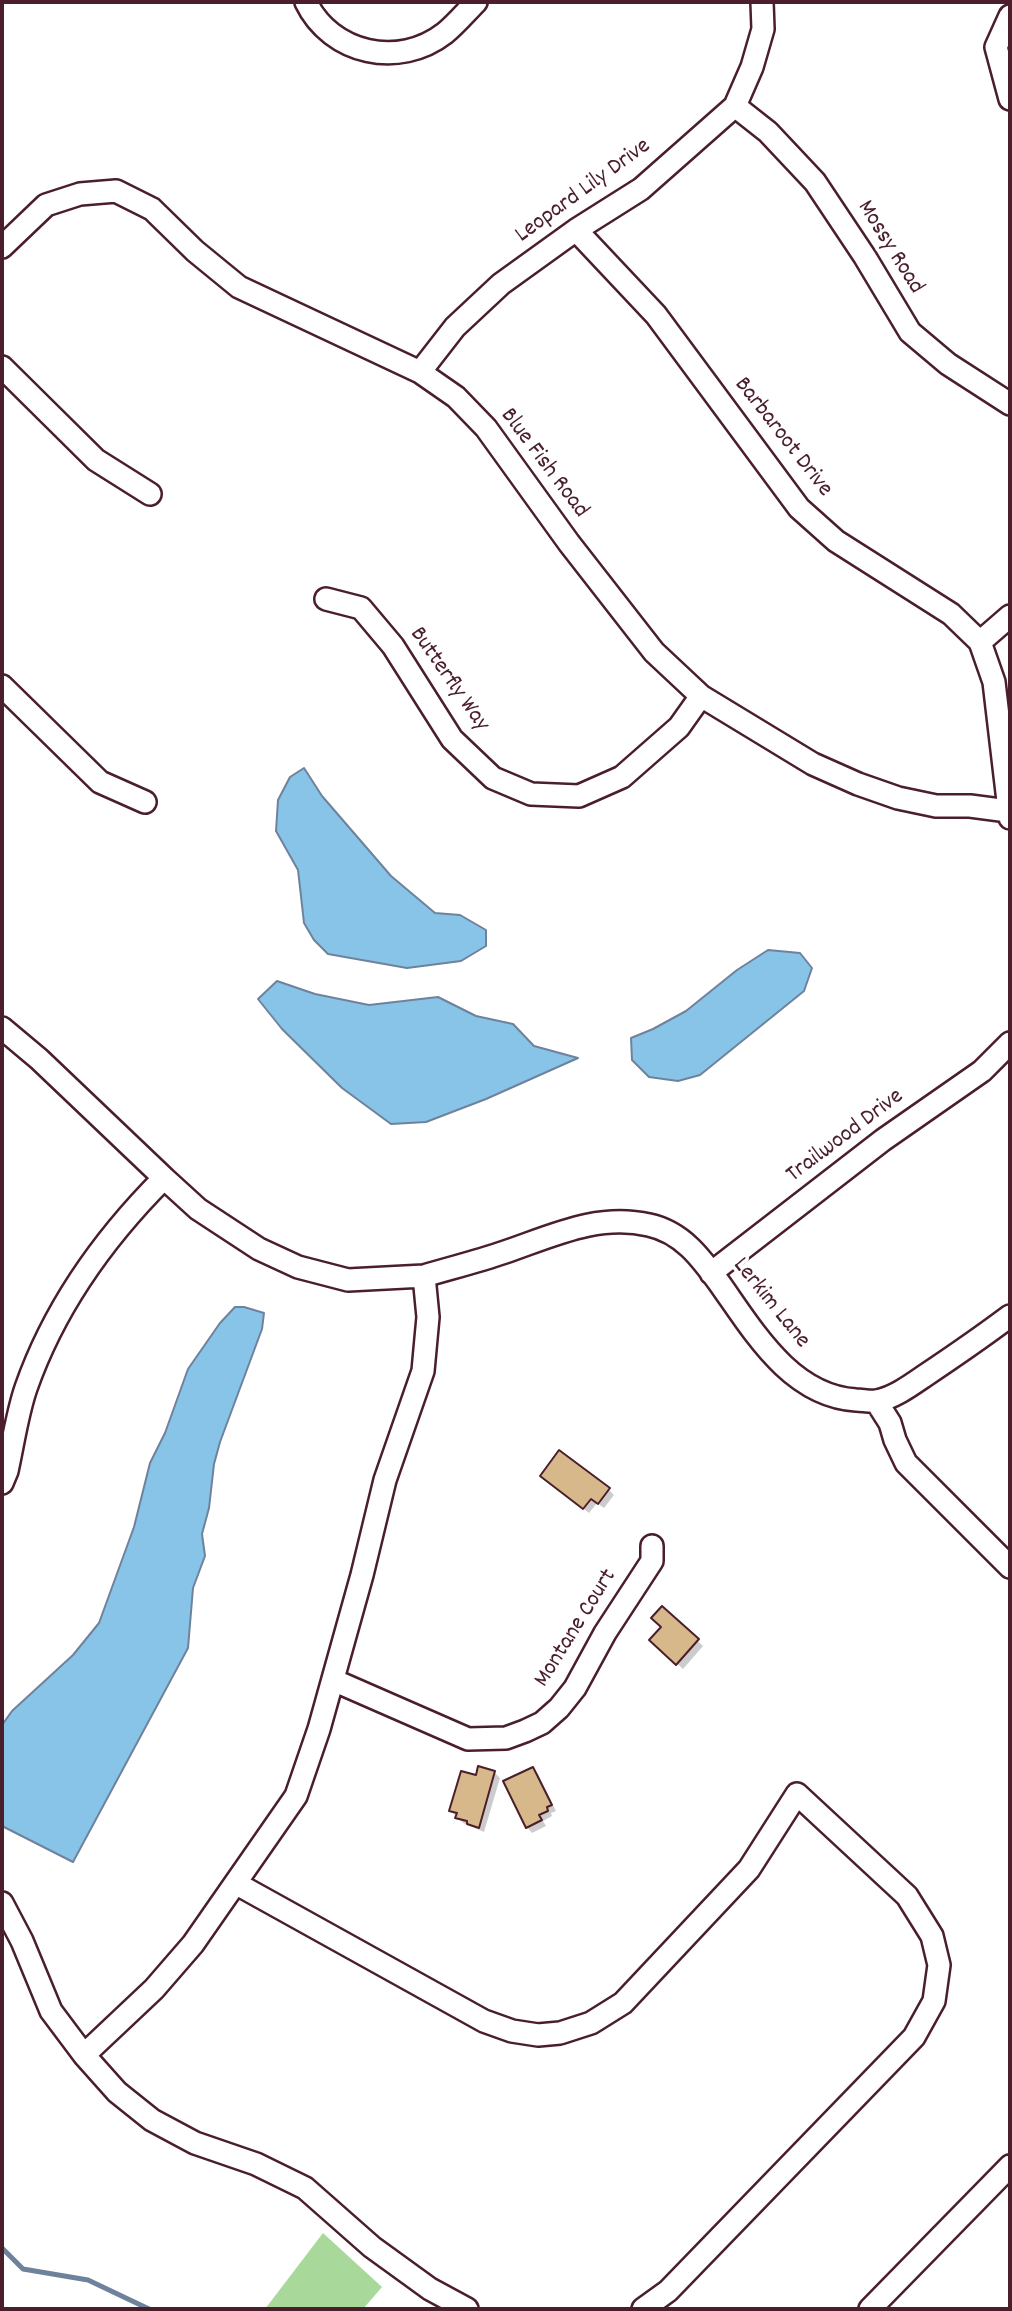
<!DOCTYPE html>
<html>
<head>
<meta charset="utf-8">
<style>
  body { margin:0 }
  #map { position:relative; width:1012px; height:2311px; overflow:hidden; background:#fff; font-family:Dekko,sans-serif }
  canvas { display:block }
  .frame { position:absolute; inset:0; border:4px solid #4a1f2b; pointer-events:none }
</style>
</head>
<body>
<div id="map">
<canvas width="1012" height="2311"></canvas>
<div class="frame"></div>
</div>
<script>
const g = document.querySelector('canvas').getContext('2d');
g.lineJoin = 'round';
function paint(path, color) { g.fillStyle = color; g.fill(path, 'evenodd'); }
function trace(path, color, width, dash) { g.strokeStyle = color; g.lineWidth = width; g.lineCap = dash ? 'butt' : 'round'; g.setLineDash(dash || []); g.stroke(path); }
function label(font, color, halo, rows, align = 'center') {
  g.font = font + ' Dekko,sans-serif'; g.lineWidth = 7; g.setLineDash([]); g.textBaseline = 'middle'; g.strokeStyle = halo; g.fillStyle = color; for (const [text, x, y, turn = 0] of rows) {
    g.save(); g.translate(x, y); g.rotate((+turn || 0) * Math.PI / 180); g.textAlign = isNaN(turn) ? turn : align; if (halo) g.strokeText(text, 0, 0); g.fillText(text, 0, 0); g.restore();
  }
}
const green = new Path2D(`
  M 323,2233 L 382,2287 L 363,2309 L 265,2309 Z`);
const water = new Path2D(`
  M 304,768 L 322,796 L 391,876 L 435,913 L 460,915 L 486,930 L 486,946 L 461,961 L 407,968 L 328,954 L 314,940 L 304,923 L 298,870 L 276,831 L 278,800 L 290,777 Z
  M 768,950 L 800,953 L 812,968 L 804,991 L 700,1075 L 678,1081 L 649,1077 L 632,1060 L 631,1038 L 653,1029 L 686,1011 L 737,970 Z
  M 277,981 L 315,994 L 369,1005 L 438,997 L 476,1016 L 513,1024 L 534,1046 L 578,1058 L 486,1099 L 426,1122 L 391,1124 L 342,1088 L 282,1029 L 258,999 Z
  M 235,1307 L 244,1307 L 264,1313 L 262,1329 L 220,1442 L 214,1464 L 209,1508 L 202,1534 L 205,1556 L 193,1588 L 188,1648 L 73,1862 L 2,1826 L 2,1725 L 12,1711 L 73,1655 L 99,1623 L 134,1527 L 150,1463 L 165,1433 L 188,1369 L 220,1323 Z`);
const shadow = new Path2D(`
  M 542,1476 L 608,1489 L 614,1495 L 604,1508 L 597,1503 L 589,1513 Z
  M 662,1608 L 703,1646 L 683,1669 L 652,1640 L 663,1628 Z
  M 533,1769 L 538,1774 L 556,1811 L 551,1813 L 552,1816 L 543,1821 L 546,1826 L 532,1833 L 527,1827 Z
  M 494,1772 L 500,1778 L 484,1832 L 463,1823 L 451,1811 L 477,1777 Z`);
const stream = new Path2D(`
  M 2,2248 L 23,2269 L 88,2280 L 149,2309`);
const building = new Path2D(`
  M 559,1450 L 610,1488 L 598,1504 L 591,1499 L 583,1509 L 540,1476 Z
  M 662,1606 L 699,1639 L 676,1665 L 649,1640 L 661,1627 L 651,1618 Z
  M 478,1766 L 495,1771 L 479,1828 L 467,1824 L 467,1821 L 455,1818 L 457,1813 L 449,1811 L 461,1771 L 476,1775 Z
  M 533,1767 L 552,1805 L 547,1807 L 548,1811 L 539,1815 L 542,1820 L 526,1828 L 503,1781 Z`);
const minor = new Path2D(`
  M 306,2 C 331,54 399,69 445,33 C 456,24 466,12 476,2
  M 1010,16 L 996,47 L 1010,99
  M 735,106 L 768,132 L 815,182 L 865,257 L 910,332 L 948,364 L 1010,404
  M 576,230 L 656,315 L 799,508 L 836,541 L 951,614 L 980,642
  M 2,247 L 46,205 L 80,194 L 116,191 L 152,209 L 195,251 L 239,287 L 420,372 L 456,397 L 486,428 L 569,543 L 654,652 L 701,696 L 813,764 L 858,784 L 898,798 L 936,806 L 970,806 L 1008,811
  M 2,367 L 96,460 L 150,494
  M 420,372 L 455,327 L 501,284 L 576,230 L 641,189 L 735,106 L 752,67 L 763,29 L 762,2
  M 326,599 L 361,608 L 393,646 L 452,739 L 493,778 L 531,794 L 579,796 L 622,777 L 679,727 L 701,696
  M 1010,616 L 980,642 L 994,682 L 1010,818
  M 2,686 L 100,782 L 145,802
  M 2,1028 L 39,1059 L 164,1178
  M 711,1273 L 883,1140 L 982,1071 L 1010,1043
  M 876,1401 L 890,1423 L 895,1440 L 906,1463 L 1010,1567
  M 2,1483 L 7,1471 C 13,1444 17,1414 26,1388 C 54,1308 105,1237 164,1178 L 198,1209 L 259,1249 L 298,1267 L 348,1280 L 424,1276
  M 333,1680 L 468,1739 L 506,1738 L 525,1731 L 542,1723 L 559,1708 L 575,1688 L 605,1633 L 652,1561 L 652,1546
  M 237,1884 L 484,2021 L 512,2031 L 538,2035 L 560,2033 L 591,2023 L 623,2003 L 749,1869 L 797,1794 L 907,1896 L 932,1936 L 939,1965 L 934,2001 L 914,2037 L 668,2291 L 643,2309
  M 2,1903 L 22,1941 L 51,2011 L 84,2055 L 117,2092 L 152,2120 L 195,2143 L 256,2164 L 305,2188 L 372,2247 L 430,2289 L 467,2309
  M 84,2055 L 154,1989 L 193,1944 L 296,1796 L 319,1729 L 362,1575 L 385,1480 L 423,1371 L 428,1317 L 424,1276 C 451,1268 479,1261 505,1252 C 552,1236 598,1213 649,1225 C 682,1232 701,1258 720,1284 C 754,1332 791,1396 856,1400 C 862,1400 870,1402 877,1401 C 893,1398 910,1386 923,1377 C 953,1357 982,1337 1010,1316
  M 870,2309 L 1010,2166`);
const streetNames = [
  ["Leopard Lily Drive",584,192,-36],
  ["Mossy Road",889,248,58],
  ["Barbaroot Drive",782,438,52],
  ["Blue Fish Road",543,464,53],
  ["Butterfly Way",448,680,55],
  ["Trailwood Drive",846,1137,-37],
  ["Lerkim Lane",770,1304,51],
  ["Montane Court",577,1629,-58]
];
paint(green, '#a8d99a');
paint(water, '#87c4e7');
trace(water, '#6f829c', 2);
paint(shadow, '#0003');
trace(stream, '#6f829c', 5);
paint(building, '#d6b88a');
trace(building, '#4a1f2b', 2);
trace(minor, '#4a1f2b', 26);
trace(minor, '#fff', 21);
label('24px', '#4a1f2b', '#fff', streetNames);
</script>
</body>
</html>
